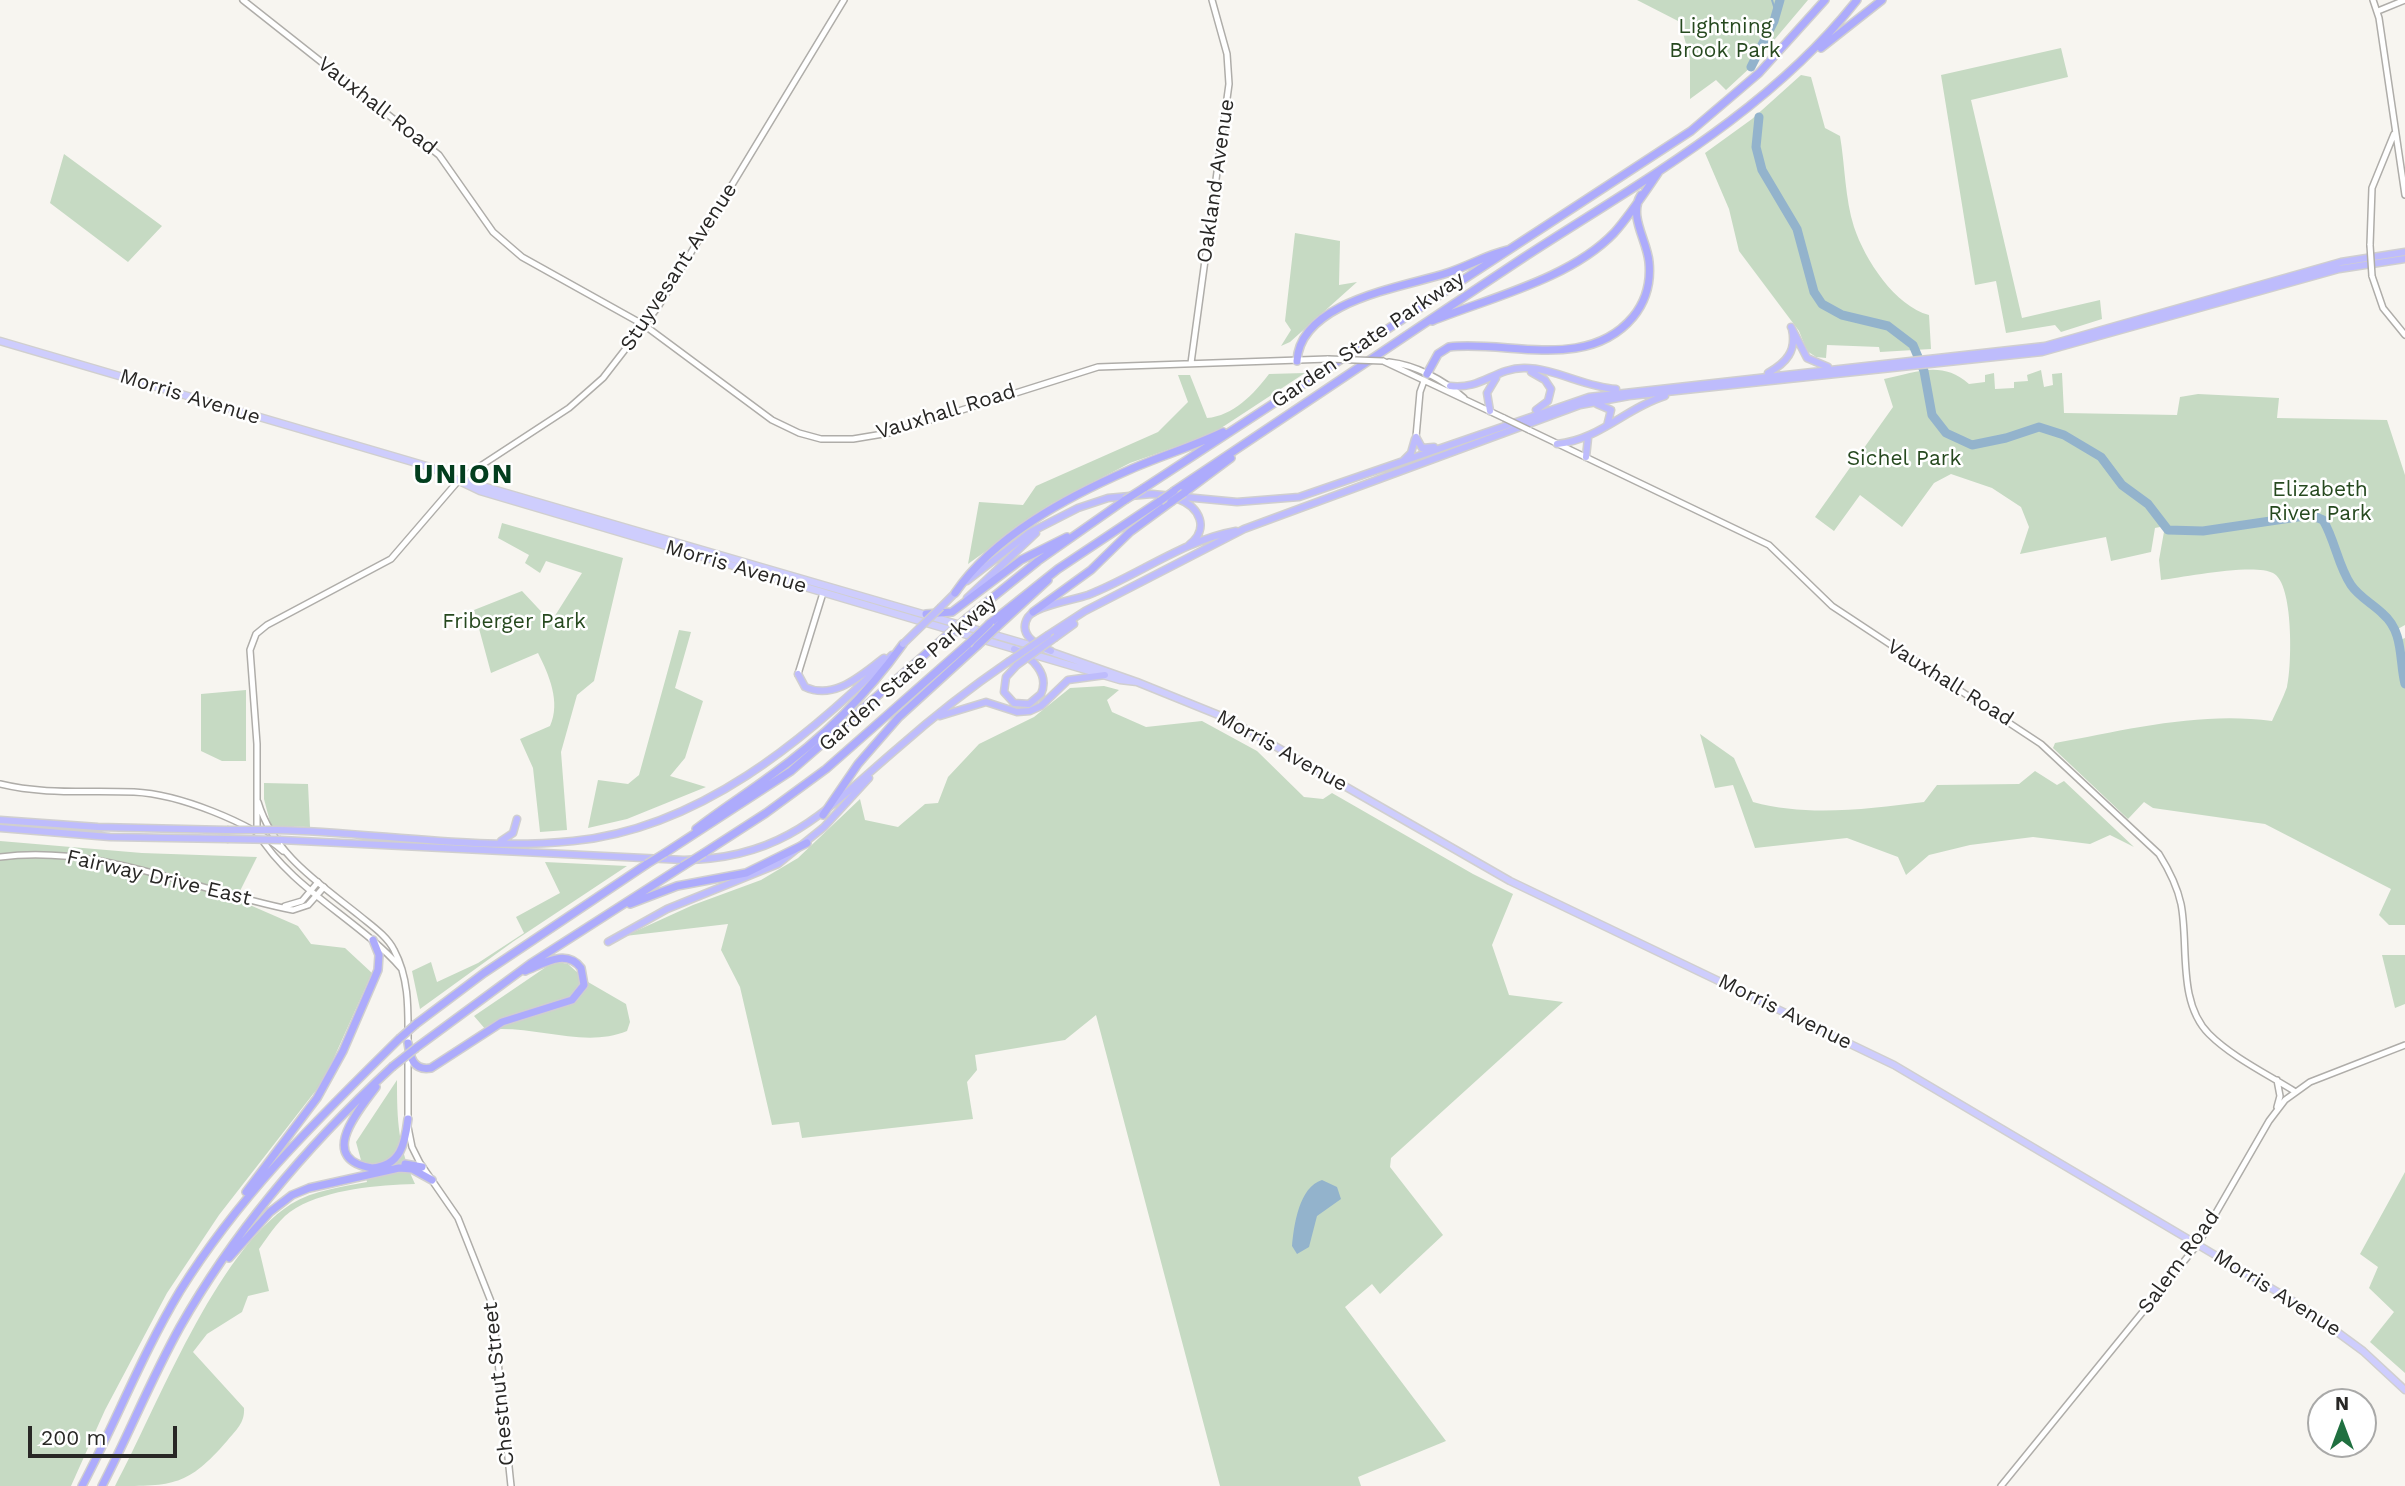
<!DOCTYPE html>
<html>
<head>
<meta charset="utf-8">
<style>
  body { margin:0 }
  #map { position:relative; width:2405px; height:1486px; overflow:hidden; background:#f7f5f0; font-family:"Work Sans",sans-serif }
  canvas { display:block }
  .north { position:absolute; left:2307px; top:1388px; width:70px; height:70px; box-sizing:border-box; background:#fff; border:2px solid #a9a9a8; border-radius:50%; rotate:0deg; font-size:19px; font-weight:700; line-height:28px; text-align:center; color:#282725 }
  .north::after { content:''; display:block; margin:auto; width:24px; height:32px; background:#207040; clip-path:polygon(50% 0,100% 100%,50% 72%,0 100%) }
  .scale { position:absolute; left:28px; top:1426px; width:149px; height:32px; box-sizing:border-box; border:4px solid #282725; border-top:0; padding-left:9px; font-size:21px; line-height:24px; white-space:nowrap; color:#282725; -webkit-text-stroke:5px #fff; paint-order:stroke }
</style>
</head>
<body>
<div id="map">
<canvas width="2405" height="1486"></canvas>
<div class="north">N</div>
<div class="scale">200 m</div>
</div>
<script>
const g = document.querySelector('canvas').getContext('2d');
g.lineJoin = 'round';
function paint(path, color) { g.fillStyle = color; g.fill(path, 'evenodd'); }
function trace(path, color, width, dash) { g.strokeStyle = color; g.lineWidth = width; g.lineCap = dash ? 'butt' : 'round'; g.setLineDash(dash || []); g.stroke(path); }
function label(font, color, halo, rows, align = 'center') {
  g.font = font + ' "Work Sans",sans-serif'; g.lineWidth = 5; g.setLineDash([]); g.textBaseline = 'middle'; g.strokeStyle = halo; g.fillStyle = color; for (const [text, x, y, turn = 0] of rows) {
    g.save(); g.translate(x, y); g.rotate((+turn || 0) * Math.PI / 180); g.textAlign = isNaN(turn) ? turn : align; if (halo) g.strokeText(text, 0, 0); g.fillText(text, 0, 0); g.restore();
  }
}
const green = new Path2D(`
  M 1637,0 L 1808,0 L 1753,65 L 1726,90 L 1716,80 L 1690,99 L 1690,59 L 1680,22 Z
  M 2061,48 L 2068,77 L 1971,100 L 2022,318 L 2100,300 L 2102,319 L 2061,332 L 2055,325 L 2006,333 L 1996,281 L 1975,285 L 1941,75 Z
  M 1801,75 L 1811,77 L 1825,128 L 1840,136 C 1845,165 1845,199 1854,227 C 1865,260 1895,306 1929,315 L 1931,349 L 1880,352 L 1879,347 L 1827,345 L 1826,358 L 1816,357 L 1807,351 L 1799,331 L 1739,251 L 1729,209 L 1705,153 L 1752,119 Z
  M 64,154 L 162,226 L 128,262 L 50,203 Z
  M 1295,233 L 1340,241 L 1339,285 L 1357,282 L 1290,342 L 1281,346 L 1291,330 L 1285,321 Z
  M 2041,370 L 2044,387 L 2053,385 L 2052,374 L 2062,373 L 2064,413 L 2177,415 L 2180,397 L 2198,394 L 2279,398 L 2277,418 L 2387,420 L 2405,475 L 2405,625 L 2396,630 L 2400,640 L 2405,638 L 2405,925 L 2389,925 L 2379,915 L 2391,889 L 2265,824 L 2153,808 L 2144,802 L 2128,819 L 2053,748 L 2055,743 C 2126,730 2200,711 2272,721 C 2277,710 2283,698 2287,687 C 2292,667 2294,583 2273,573 C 2254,563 2185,577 2161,580 L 2159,560 L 2165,526 L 2155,528 L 2151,552 L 2111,561 L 2106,537 L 2020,554 L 2029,527 L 2021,507 L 1992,488 L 1951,474 L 1934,483 L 1902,527 L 1860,495 L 1834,531 L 1815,517 L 1893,407 L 1884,379 C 1917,372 1942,360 1969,384 L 1985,382 L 1985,375 L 1994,373 L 1995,389 L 2014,388 L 2014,382 L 2028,381 L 2027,375 Z
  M 1305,373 L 1212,434 L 1130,463 L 1051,504 L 968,564 L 979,502 L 1023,505 L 1036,486 L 1158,432 L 1188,402 L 1178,375 L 1190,375 L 1207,418 C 1233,416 1254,394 1269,374 Z
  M 502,523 L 623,558 L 594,681 L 577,695 L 561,752 L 567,830 L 540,832 L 533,768 L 520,739 L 550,726 C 561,702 549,675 538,653 L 491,673 L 474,610 L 522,591 L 551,622 L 582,573 L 546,561 L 540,573 L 525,563 L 529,555 L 498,538 Z
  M 679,630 L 691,632 L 675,688 L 703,701 L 685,758 L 670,776 L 706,787 L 627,819 L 588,828 L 598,780 L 628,784 L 639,775 Z
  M 1104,686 L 1119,690 L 1107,700 L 1112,712 L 1146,727 L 1202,721 L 1257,751 L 1304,797 L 1323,799 L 1332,793 L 1473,874 L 1513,894 L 1492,945 L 1509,995 L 1563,1002 L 1391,1158 L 1390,1167 L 1443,1235 L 1380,1294 L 1372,1284 L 1345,1307 L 1446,1441 L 1358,1477 L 1361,1486 L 1220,1486 L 1096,1015 L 1065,1040 L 975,1055 L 977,1070 L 967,1082 L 973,1119 L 802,1138 L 799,1122 L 772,1125 L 740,987 L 721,950 L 728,924 L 625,936 L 693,905 L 761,880 L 798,858 L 860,799 L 865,820 L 898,827 L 925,804 L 938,803 L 948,777 L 979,744 L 1034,717 L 1070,688 Z
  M 246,690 L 246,761 L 222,761 L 201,751 L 201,694 Z
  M 1700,734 L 1734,758 L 1753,802 C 1808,817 1867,809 1924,802 L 1937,785 L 2019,784 L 2035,771 L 2057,785 L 2064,781 L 2134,847 L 2110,835 L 2090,844 L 2033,837 L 1970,845 L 1929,855 L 1906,875 L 1898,857 L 1847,838 L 1755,848 L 1733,785 L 1715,788 Z
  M 264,783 L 308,784 L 310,827 L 271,826 L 264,799 Z
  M 0,841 L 142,853 L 257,857 L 236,899 L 298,926 L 311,944 L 345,948 L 372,973 L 324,1080 L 219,1215 L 167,1293 L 105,1410 L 71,1486 L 0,1486 Z
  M 545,862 L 627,866 L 514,941 L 420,1009 L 412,971 L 431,962 L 437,982 L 478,963 L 524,933 L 516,917 L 560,893 Z
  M 2382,955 L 2405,955 L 2405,1004 L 2395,1008 Z
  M 558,962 L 568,964 L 588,982 L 626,1004 L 630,1022 L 627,1031 C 584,1049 532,1024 486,1030 L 474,1016 L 549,965 Z
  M 397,1080 C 397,1121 398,1146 415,1184 C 378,1185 329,1189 296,1208 C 280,1217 270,1234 259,1249 L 269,1291 L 248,1296 L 242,1312 L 207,1334 L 193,1352 L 244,1408 C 245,1423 236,1430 227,1441 C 188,1486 173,1486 115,1486 C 158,1406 215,1253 291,1204 C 314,1190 342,1187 367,1182 L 356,1142 Z
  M 2405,1172 L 2405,1373 L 2370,1342 L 2394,1312 L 2369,1288 L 2378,1267 L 2360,1254 Z`);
const water = new Path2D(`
  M 1322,1180 L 1337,1187 L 1341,1199 L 1317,1216 L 1309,1247 L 1297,1254 L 1292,1246 C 1294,1225 1299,1187 1322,1180 Z`);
const stream = new Path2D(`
  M 1772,0 L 1776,13`);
const river = new Path2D(`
  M 1751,67 L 1774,21 L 1780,0
  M 1759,117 L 1756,147 L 1762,170 L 1797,229 L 1814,292 L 1822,304 L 1842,315 L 1888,326 L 1913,345 L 1924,371 L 1932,415 L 1946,433 L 1972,445 L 2006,438 L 2039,427 L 2064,435 L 2101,457 L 2122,485 L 2148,504 L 2168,530 L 2203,531 L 2311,515 L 2323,520 C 2335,540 2338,566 2351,585 C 2359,597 2373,604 2383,614 C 2404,632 2399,660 2405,684`);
const tertiary = new Path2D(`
  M 243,0 L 439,155 L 493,232 L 522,257 L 644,325 L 772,420 L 799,433 L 821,439 L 853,439 L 889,433 L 1098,367 L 1328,359
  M 2373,0 L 2379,18 L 2405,195
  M 2378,11 L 2405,0
  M 2370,245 L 2372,188 L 2394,134
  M 2372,276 L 2383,308 L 2405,335
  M 1383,361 L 1504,418
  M 1389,362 C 1416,365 1444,380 1464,398
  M 1191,363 L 1229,84 L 1227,54 L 1212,0
  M 1529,430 L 1769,545 L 1832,606 L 2041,744 L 2159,854 C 2169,870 2177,885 2181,904 C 2189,944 2177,1002 2209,1034 C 2232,1057 2267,1074 2294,1091
  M 1416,437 L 1420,392 L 1424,381
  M 798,674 L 823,593
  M 0,784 C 45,795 89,790 134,792 C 178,794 250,822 283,851
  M 0,857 C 102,844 195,891 293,910 L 308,905 L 324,887
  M 285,906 L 302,901 L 318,882
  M 2277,1080 L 2280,1096 L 2277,1107
  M 2001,1486 L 2198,1244 L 2269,1121 L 2285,1100 L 2310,1082 L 2405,1045`);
const secondary = new Path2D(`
  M 258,802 C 274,855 319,883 360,916 C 372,926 387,936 394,950 C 410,980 408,1012 408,1045
  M 401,968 C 358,919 291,889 257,832 L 257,744 L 250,650 L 256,634 L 267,625 L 391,559 L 459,480 L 569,408 L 603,378 L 658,307 L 844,0
  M 408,1055 L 408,1127 L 412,1147 L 420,1163 L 458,1218 L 492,1304 L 511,1486`);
const primary = new Path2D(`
  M 0,341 L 430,467 L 480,491 L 1018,650
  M 465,481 L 1036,647
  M 1046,650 L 1137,682
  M 1028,653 L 1120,680 L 1137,682 L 1226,718 L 1510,881 L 1894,1065 L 2303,1307 L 2363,1351 L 2405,1390`);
const trunk = new Path2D(`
  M 1791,327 L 1807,358 L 1828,367
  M 1531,372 L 1545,380 L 1551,389 L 1548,401 L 1536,410
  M 1768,373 C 1786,363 1797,351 1792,329
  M 1450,386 C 1481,390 1495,368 1524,368 C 1555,368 1584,387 1616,389
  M 1597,404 L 1611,410 L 1607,426
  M 1490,411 L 1487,393 L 1496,378
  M 1416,437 L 1422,448 L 1434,447
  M 1557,444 C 1599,440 1626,408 1665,396
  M 1586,457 L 1588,438
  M 1404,460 L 1411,453 L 1415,439
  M 1178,499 C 1200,507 1210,529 1189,545
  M 967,581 L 1029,533 L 1078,508 L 1108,498 L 1152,494 L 1237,502 L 1299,497 L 1589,397 L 2045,346 L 2341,262 L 2405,252
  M 967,598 L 1036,533
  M 941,607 L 957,591
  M 1048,635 L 1085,611 L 1244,529 L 1580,405 L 1629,396 L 2042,352 L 2339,269 L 2405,259
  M 1056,637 L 1074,624
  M 1014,649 C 1032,657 1050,674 1041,694 L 1029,704 L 1014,703 L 1004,692 L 1006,677 L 1017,665
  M 1051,651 C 1038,646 1017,635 1028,617 C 1035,606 1074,600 1088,595 C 1137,576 1184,540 1236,531
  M 798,674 L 805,687 C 835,701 862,674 884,658
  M 940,716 L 986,702 L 1017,712 L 1030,711 L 1041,706 L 1068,680 L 1105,675
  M 0,820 L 98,827 L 227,830
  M 0,828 L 110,837 L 227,839
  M 277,830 C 375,832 474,851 573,841 C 699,829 805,740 892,655
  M 281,840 L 684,860 C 787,859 827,808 899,747 C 933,717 970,688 1008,662
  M 501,841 L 513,833 L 517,819
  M 608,942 L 667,909 L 778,864 L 824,827 L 869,778`);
const motorway = new Path2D(`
  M 1821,48 L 1882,0
  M 1432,321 C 1489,298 1570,279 1614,233 C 1630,215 1645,192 1658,173
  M 1297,361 C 1300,301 1404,287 1447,273 C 1469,266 1486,255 1508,250
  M 1427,374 L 1438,354 L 1449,347 C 1508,340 1587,372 1633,317 C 1646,301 1651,282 1649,262 C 1647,240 1628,216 1641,195
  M 1144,488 L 1691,131 L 1759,73 L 1825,0
  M 1174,491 C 1290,414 1406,335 1523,258 C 1640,182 1769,112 1857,0
  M 1184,493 L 1231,458
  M 955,593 C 994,536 1067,497 1129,470 C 1160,456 1192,447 1223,432
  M 1033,612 L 1091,570 L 1130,532 L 1171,502
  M 926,614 L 952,612 L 1021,560 L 1067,537
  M 967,618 L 1038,561 L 1125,500
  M 989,624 L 1058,569 L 1160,501
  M 997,627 L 1048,580
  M 823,815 L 858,764 L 899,717 L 977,646
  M 696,829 C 720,810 746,794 770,776 C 822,739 866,696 903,644
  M 665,853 L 791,771 L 945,637
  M 704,853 L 766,813 L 826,769 L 968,644
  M 630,904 L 677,886 L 746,873 L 807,843
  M 416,1024 L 484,973 L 647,864
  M 408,1043 C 410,1057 413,1071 431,1068 L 502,1022 L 572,1000 L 584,985 L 581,968 C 566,948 543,964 525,971
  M 416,1048 L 530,964 L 683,866
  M 376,1087 C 359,1110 316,1159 372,1168 C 401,1166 405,1143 408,1119
  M 405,1164 L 422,1167
  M 246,1192 L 317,1098 L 343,1051 L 378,970 L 379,955 L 373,940
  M 229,1258 L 270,1212 L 292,1195 L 309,1188 L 399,1168 L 412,1169 L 432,1180
  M 82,1486 C 116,1422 142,1354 180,1291 C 241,1193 318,1119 399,1039
  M 102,1486 C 129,1434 151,1379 180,1327 C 235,1230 310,1143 392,1067`);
const tertiaryBridge = new Path2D(`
  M 2370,245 L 2372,276
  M 1328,359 L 1383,361
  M 1504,418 L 1529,430`);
const trunkBridge = new Path2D(`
  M 903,644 L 941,607
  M 1008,662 L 1048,635
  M 1017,665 L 1056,637
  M 227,830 L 277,830
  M 227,839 L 281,840`);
const motorwayBridge = new Path2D(`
  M 1125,500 L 1144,488
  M 1160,501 L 1174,491
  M 1171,502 L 1184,493
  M 945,637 L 967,618
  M 968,644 L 989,624
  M 977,646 L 997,627
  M 647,864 L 665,853
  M 683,866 L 704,853
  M 399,1039 L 416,1024
  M 392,1067 L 416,1048`);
const parkNames = [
  ["Lightning",1725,27],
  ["Brook Park",1725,51],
  ["Sichel Park",1904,459],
  ["Elizabeth",2320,490],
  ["River Park",2320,514],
  ["Friberger Park",514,622]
];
const streetNames = [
  ["Vauxhall Road",377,106,38],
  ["Oakland Avenue",1216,181,-82],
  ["Stuyvesant Avenue",679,267,-57],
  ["Garden State Parkway",1368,340,-34],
  ["Morris Avenue",190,397,17],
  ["Vauxhall Road",946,412,-17],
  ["Morris Avenue",736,567,16],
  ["Garden State Parkway",908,673,-41],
  ["Vauxhall Road",1950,683,32],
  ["Morris Avenue",1282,751,29],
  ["Fairway Drive East",159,878,13],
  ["Morris Avenue",1785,1012,26],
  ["Salem Road",2179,1262,-54],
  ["Morris Avenue",2277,1293,32],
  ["Chestnut Street",499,1384,-96]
];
const districtNames = [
  ["UNION",464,475]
];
paint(green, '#c6dac3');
paint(water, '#93b3cc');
trace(stream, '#93b3cc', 2);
trace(river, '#93b3cc', 9);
trace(tertiary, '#afada9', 8);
trace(secondary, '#afada9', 8);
trace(primary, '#d0cfcf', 9);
trace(trunk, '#d0cfcf', 9);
trace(motorway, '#d0cfcf', 10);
trace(tertiary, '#fff', 5);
trace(secondary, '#fff', 5);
trace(primary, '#cecdfd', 6);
trace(trunk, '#bebcfc', 6);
trace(motorway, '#adabfc', 7);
trace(tertiaryBridge, '#afada9', 8, []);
trace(trunkBridge, '#d0cfcf', 9, []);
trace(motorwayBridge, '#d0cfcf', 10, []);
trace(tertiaryBridge, '#fff', 5);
trace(trunkBridge, '#bebcfc', 6);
trace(motorwayBridge, '#adabfc', 7);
label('21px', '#26491f', '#fff', parkNames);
label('21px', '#282725', '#fff', streetNames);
g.letterSpacing = '2px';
label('bold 28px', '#033e1e', '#fff', districtNames);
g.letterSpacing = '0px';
</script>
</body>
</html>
